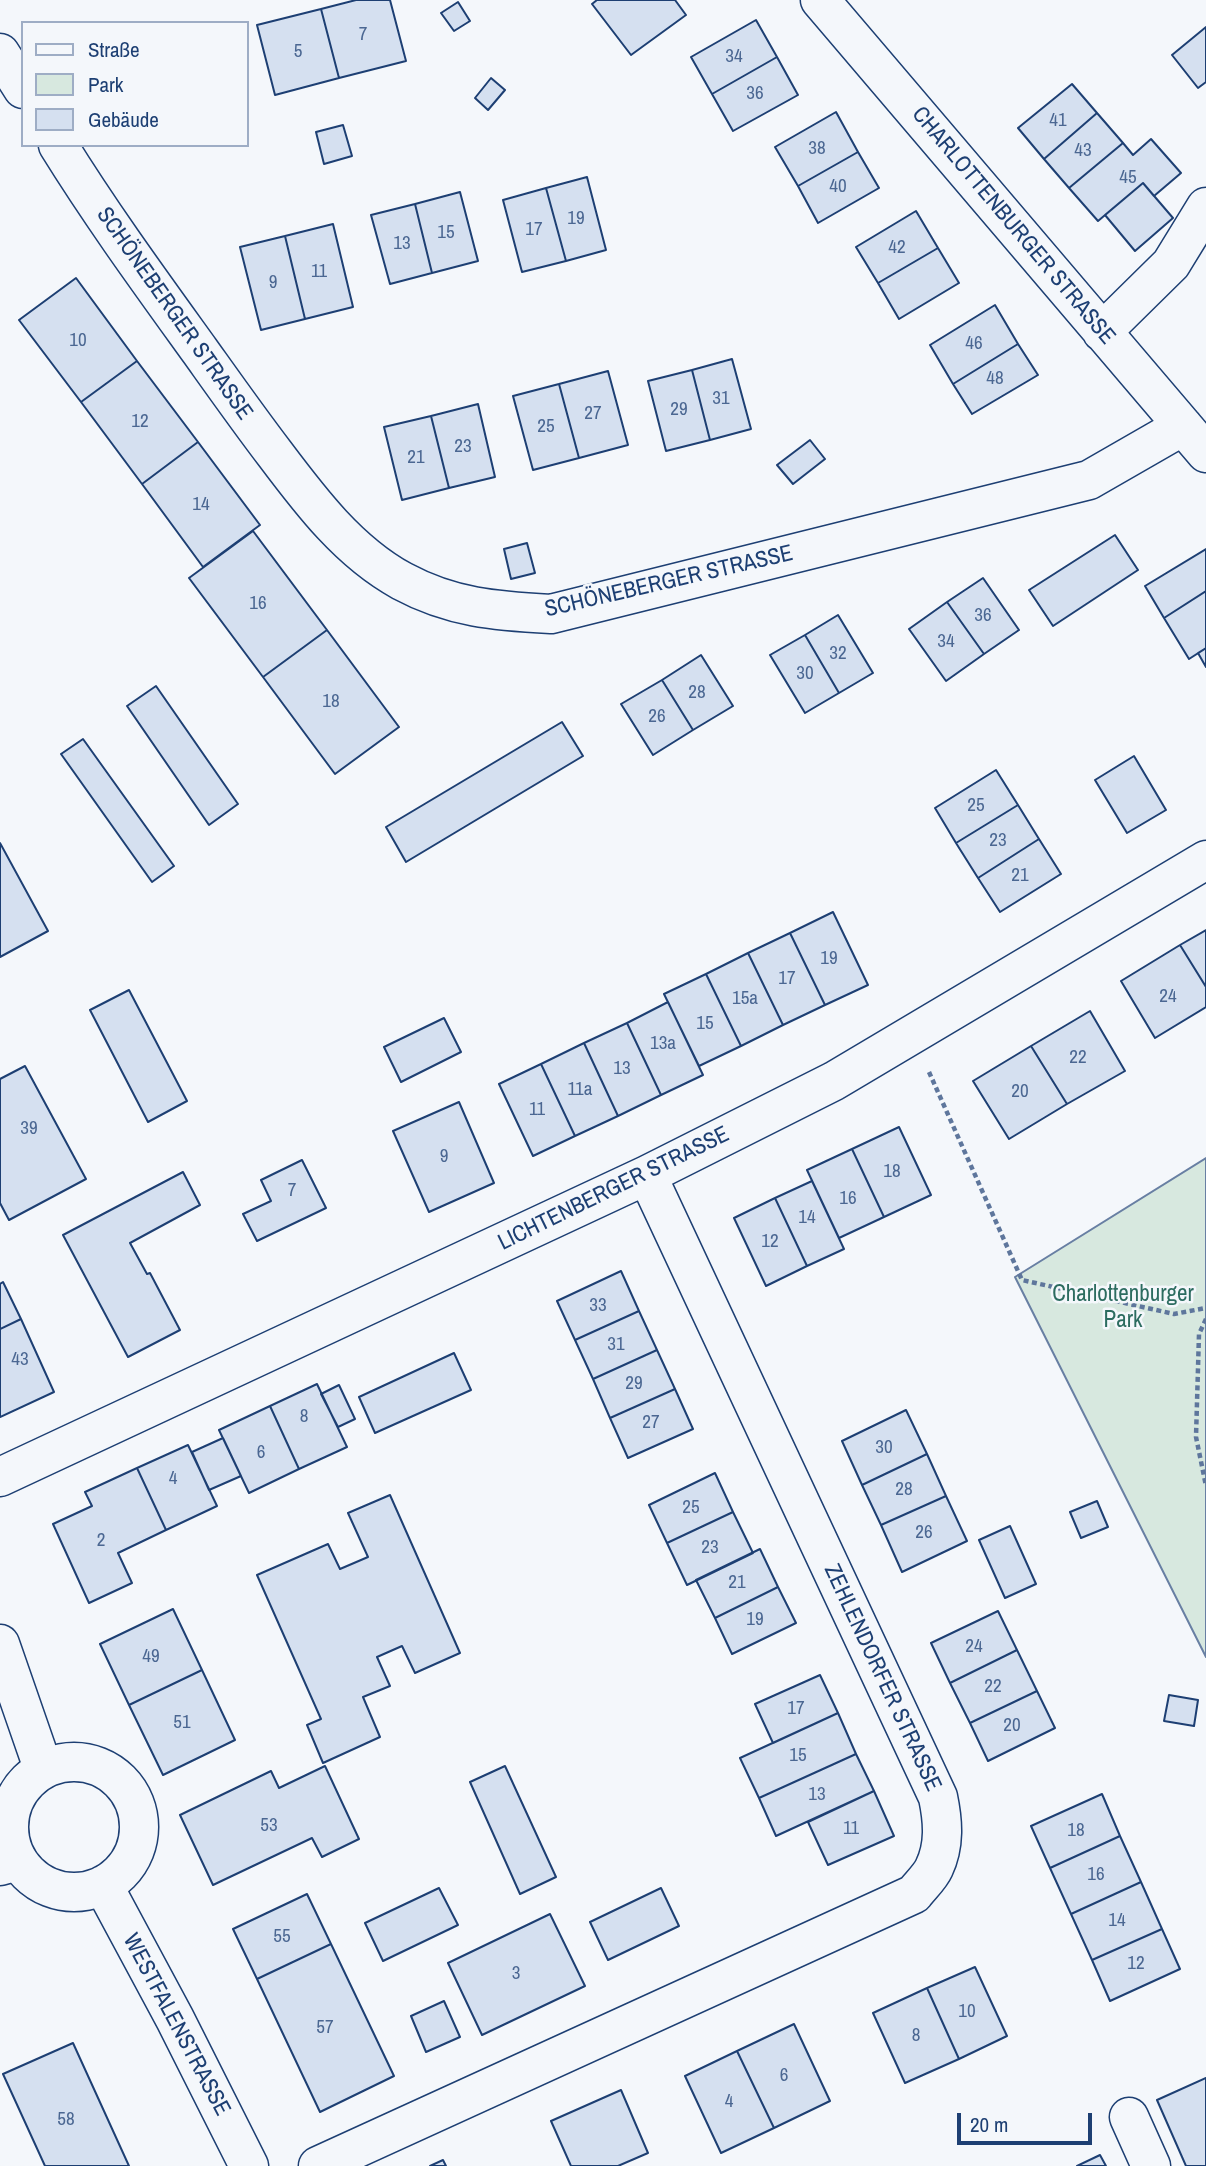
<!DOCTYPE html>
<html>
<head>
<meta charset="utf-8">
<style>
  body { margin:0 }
  #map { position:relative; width:1206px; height:2166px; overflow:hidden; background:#f4f7fb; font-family:"Archivo Narrow",sans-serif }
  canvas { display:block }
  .legend { position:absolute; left:21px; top:21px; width:228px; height:126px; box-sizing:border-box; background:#f4f7fb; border:2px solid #9eadc5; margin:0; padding:9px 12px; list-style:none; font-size:21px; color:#1d3f73 }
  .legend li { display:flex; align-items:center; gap:14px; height:35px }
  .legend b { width:35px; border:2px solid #9eadc5 }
  .scale { position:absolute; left:957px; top:2113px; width:135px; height:32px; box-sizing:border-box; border:4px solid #1d3f73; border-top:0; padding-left:9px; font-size:21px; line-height:24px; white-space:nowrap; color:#1d3f73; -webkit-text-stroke:5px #f4f7fb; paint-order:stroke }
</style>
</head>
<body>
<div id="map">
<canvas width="1206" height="2166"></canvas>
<ul class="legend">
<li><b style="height:9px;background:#f4f7fb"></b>Straße</li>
<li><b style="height:19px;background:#d7e8df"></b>Park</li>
<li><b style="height:19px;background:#d5e0f0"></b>Gebäude</li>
</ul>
<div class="scale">20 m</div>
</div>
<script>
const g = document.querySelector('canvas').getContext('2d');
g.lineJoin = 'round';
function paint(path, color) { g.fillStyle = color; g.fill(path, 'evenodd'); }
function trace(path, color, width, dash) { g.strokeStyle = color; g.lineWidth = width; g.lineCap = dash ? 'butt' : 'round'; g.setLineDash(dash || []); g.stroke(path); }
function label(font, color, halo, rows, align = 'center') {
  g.font = font + ' "Archivo Narrow",sans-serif'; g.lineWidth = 5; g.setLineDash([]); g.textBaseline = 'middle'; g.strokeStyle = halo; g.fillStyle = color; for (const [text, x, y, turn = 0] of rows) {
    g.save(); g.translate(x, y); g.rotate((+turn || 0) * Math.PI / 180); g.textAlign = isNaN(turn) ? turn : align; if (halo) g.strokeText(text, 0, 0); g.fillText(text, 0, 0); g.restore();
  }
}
const green = new Path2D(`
  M 1206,1158 L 1206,1657 L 1015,1277 Z`);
const building = new Path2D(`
  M 356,0 L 390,0 L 406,61 L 339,78 L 321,9 Z
  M 597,0 L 675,0 L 686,15 L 631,55 L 592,4 Z
  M 458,2 L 470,21 L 454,31 L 441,13 Z
  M 321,9 L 339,78 L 275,95 L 257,25 Z
  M 756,20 L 777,57 L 712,94 L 691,57 Z
  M 1206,27 L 1206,82 L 1198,88 L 1172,55 Z
  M 777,57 L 798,95 L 733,131 L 712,94 Z
  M 491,78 L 505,90 L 488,110 L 475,98 Z
  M 1072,84 L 1097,113 L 1044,159 L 1018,128 Z
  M 836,112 L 858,152 L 798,186 L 775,147 Z
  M 1097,113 L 1123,143 L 1069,188 L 1044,159 Z
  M 343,125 L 352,156 L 324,164 L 316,132 Z
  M 1151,139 L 1181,173 L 1154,196 L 1143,183 L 1098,221 L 1069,188 L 1123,143 L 1133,155 Z
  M 858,152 L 879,188 L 818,223 L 798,186 Z
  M 587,177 L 606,250 L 566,261 L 546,188 Z
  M 1143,183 L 1173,218 L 1135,251 L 1105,215 Z
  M 546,188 L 566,261 L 522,272 L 503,200 Z
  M 460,192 L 478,261 L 432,273 L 415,204 Z
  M 415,204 L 432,273 L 390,284 L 371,215 Z
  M 916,211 L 938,248 L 878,283 L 856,247 Z
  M 333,224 L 353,307 L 305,319 L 285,236 Z
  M 285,236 L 305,319 L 261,330 L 240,247 Z
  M 938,248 L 959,283 L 899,319 L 878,283 Z
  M 76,278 L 137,361 L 81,402 L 19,320 Z
  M 995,305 L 1018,344 L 953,384 L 930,345 Z
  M 1018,344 L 1038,375 L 972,414 L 953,384 Z
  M 732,359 L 751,429 L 710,440 L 692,370 Z
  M 137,361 L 198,442 L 142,484 L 81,402 Z
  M 692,370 L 710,440 L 666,451 L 648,381 Z
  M 608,371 L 628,445 L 579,458 L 559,384 Z
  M 559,384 L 579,458 L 533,470 L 513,396 Z
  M 478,404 L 495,477 L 449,488 L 431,416 Z
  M 431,416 L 449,488 L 402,500 L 384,427 Z
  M 810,440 L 825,459 L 793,484 L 777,465 Z
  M 198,442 L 260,525 L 203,567 L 142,484 Z
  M 253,531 L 327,630 L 263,677 L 189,578 Z
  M 1115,535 L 1138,570 L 1053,626 L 1029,590 Z
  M 527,543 L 535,573 L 511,579 L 504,549 Z
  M 1206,549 L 1206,591 L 1164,618 L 1145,586 Z
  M 983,578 L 1019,630 L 984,654 L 947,602 Z
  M 1206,591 L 1206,648 L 1189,659 L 1164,618 Z
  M 947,602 L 984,654 L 946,681 L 909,629 Z
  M 838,615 L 873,673 L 839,693 L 805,635 Z
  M 327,630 L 399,727 L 335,774 L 263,677 Z
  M 805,635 L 839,693 L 805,713 L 770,655 Z
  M 1206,648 L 1206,667 L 1198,653 Z
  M 701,655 L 733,706 L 693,730 L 662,680 Z
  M 662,680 L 693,730 L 653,755 L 621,704 Z
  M 156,686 L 238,804 L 209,825 L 127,706 Z
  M 562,722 L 583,756 L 406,862 L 386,827 Z
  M 83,739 L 174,866 L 152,882 L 61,754 Z
  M 1134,756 L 1166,810 L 1127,833 L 1095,780 Z
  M 996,770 L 1018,805 L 956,843 L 935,808 Z
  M 1018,805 L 1039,839 L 978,878 L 956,843 Z
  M 1039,839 L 1061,874 L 1000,912 L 978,878 Z
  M 0,843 L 48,931 L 0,957 Z
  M 833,912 L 868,985 L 825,1005 L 790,933 Z
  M 1206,930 L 1206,987 L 1180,945 Z
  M 790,933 L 825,1005 L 783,1025 L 748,953 Z
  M 1180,945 L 1206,987 L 1206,1007 L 1155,1038 L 1121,981 Z
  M 748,953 L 783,1025 L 741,1046 L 706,974 Z
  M 706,974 L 741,1046 L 699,1066 L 664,994 Z
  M 129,990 L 187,1101 L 148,1122 L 90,1010 Z
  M 668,1002 L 703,1075 L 661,1095 L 627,1023 Z
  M 1090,1011 L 1125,1071 L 1067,1104 L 1031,1046 Z
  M 444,1018 L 461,1052 L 401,1082 L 384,1047 Z
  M 627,1023 L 661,1095 L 618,1116 L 584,1043 Z
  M 584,1043 L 618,1116 L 575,1136 L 541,1064 Z
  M 1031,1046 L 1067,1104 L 1009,1139 L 973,1081 Z
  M 541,1064 L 575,1136 L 533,1156 L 499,1084 Z
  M 25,1066 L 86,1179 L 9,1220 L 0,1203 L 0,1079 Z
  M 459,1102 L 494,1183 L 429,1212 L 393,1131 Z
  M 899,1127 L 931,1195 L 884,1217 L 852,1149 Z
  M 852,1149 L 884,1217 L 839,1238 L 807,1170 Z
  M 302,1160 L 326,1208 L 257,1241 L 243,1214 L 271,1201 L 261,1180 Z
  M 183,1172 L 200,1205 L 130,1243 L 147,1274 L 150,1273 L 180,1330 L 128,1357 L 63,1235 Z
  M 812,1181 L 844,1249 L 807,1266 L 775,1198 Z
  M 775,1198 L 807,1266 L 766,1286 L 734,1218 Z
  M 621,1271 L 639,1311 L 575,1340 L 557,1301 Z
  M 3,1282 L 21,1319 L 0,1329 L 0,1284 Z
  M 639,1311 L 657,1350 L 593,1379 L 575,1340 Z
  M 21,1319 L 54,1392 L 0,1417 L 0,1329 Z
  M 657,1350 L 675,1389 L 610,1418 L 593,1379 Z
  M 454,1353 L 471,1390 L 375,1433 L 359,1397 Z
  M 317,1384 L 347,1447 L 299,1469 L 270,1406 Z
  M 339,1385 L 355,1419 L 338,1427 L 321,1394 Z
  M 675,1389 L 693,1429 L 628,1458 L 610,1418 Z
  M 270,1406 L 299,1469 L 249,1493 L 219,1430 Z
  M 906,1410 L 927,1454 L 862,1485 L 842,1441 Z
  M 223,1438 L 241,1476 L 209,1490 L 192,1452 Z
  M 188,1445 L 217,1506 L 166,1530 L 137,1468 Z
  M 927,1454 L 946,1496 L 881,1525 L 862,1485 Z
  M 137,1468 L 166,1530 L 118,1553 L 132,1583 L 89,1603 L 53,1524 L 92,1506 L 85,1492 Z
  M 715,1473 L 733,1512 L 667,1543 L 649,1505 Z
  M 390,1495 L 460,1653 L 415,1673 L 402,1646 L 377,1657 L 390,1686 L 363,1697 L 380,1737 L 323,1763 L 307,1725 L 321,1719 L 257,1575 L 328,1544 L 340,1569 L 368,1557 L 348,1513 Z
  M 946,1496 L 967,1541 L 902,1572 L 881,1525 Z
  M 1097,1501 L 1108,1527 L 1081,1538 L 1070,1512 Z
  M 733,1512 L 753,1553 L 687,1585 L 667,1543 Z
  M 1010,1526 L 1036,1584 L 1005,1598 L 979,1540 Z
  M 760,1549 L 778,1587 L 715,1618 L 696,1580 Z
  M 778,1587 L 796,1623 L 732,1654 L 715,1618 Z
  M 173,1609 L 202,1670 L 129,1705 L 100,1644 Z
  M 998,1611 L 1017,1650 L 950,1683 L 931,1643 Z
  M 1017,1650 L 1037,1691 L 970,1723 L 950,1683 Z
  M 202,1670 L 235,1740 L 163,1775 L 129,1705 Z
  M 820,1675 L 838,1713 L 773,1743 L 755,1704 Z
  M 1037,1691 L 1055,1728 L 988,1761 L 970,1723 Z
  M 1169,1695 L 1198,1700 L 1194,1726 L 1164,1721 Z
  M 838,1713 L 856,1754 L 759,1798 L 740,1758 Z
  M 856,1754 L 874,1791 L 776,1836 L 759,1798 Z
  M 325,1766 L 359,1839 L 322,1857 L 312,1838 L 213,1885 L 180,1815 L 271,1771 L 279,1788 Z
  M 505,1766 L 556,1877 L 520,1894 L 470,1782 Z
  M 874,1791 L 894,1836 L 828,1865 L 808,1822 Z
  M 1102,1794 L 1120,1836 L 1050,1868 L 1031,1826 Z
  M 1120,1836 L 1141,1882 L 1071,1914 L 1050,1868 Z
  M 1141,1882 L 1162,1929 L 1092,1960 L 1071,1914 Z
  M 439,1888 L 458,1925 L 383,1961 L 365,1923 Z
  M 661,1888 L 679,1926 L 608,1960 L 590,1922 Z
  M 307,1894 L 331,1944 L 257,1979 L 233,1929 Z
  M 550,1914 L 585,1986 L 482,2035 L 448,1963 Z
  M 1162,1929 L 1180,1969 L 1110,2001 L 1092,1960 Z
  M 331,1944 L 394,2076 L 320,2112 L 257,1979 Z
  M 975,1967 L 1007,2036 L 959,2059 L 927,1988 Z
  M 927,1988 L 959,2059 L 905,2083 L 873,2013 Z
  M 444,2001 L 460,2037 L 426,2052 L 411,2016 Z
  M 794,2024 L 830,2101 L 774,2128 L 737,2051 Z
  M 73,2043 L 129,2166 L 45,2166 L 3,2074 Z
  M 737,2051 L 774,2128 L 721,2153 L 685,2076 Z
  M 1206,2078 L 1206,2166 L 1186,2166 L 1157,2100 Z
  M 621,2090 L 648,2153 L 618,2166 L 571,2166 L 551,2121 Z
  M 1100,2155 L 1106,2166 L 1077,2166 Z
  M 443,2160 L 446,2166 L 430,2166 Z`);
const path = new Path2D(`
  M 929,1072 L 1022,1280 L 1174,1314 L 1206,1308
  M 1206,1319 L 1199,1334 L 1196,1437 L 1206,1486`);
const street = new Path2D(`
  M 820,0 L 1206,453
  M 0,53 L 23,89
  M 58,145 C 102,216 151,283 200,351 C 225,386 249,420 275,454 C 311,502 349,552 402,581 C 452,608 496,611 551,614 L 1089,480 L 1183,426
  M 1102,332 L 1171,264 L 1206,207
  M 0,1477 L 647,1175 L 834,1081 L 1206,860
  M 0,1866 L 18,1861
  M 1129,2117 L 1151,2166
  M 318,2166 L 914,1894 C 920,1886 930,1877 934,1868 C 945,1845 943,1821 938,1797 L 647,1175`);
const secondary = new Path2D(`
  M 0,1644 L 43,1768
  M9 1827a65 65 0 1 1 130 0a65 65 0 1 1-130 0Z
  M 103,1885 L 175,2019 L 249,2166`);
const numberNames = [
  ["7",363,35],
  ["5",298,52],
  ["34",734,57],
  ["36",755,94],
  ["41",1058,121],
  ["38",817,149],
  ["43",1083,151],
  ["45",1128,178],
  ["40",838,187],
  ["19",576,219],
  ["17",534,230],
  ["15",446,233],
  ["13",402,244],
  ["42",897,248],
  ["11",319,272],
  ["9",273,283],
  ["10",78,341],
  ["46",974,344],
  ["48",995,379],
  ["31",721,399],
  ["29",679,410],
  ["27",593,414],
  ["12",140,422],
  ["25",546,427],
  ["23",463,447],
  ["21",416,458],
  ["14",201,505],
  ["16",258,604],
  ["36",983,616],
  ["34",946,642],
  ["32",838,654],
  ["30",805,674],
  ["28",697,693],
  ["18",331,702],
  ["26",657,717],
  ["25",976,806],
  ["23",998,841],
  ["21",1020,876],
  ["19",829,959],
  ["17",787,979],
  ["24",1168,997],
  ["15a",745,999],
  ["15",705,1024],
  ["13a",663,1044],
  ["22",1078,1058],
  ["13",622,1069],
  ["11a",580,1090],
  ["20",1020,1092],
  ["11",537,1110],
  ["39",29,1129],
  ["9",444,1157],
  ["18",892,1172],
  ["7",292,1191],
  ["16",848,1199],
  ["14",807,1218],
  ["12",770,1242],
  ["33",598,1306],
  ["31",616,1345],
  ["43",20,1360],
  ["29",634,1384],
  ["8",304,1417],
  ["27",651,1423],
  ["30",884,1448],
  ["6",261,1453],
  ["4",173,1479],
  ["28",904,1490],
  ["25",691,1508],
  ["26",924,1533],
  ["2",101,1541],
  ["23",710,1548],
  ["21",737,1583],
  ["19",755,1620],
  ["24",974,1647],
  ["49",151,1657],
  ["22",993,1687],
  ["17",796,1709],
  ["51",182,1723],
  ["20",1012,1726],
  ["15",798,1756],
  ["13",817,1795],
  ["53",269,1826],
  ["11",851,1829],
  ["18",1076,1831],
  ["16",1096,1875],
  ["14",1117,1921],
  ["55",282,1937],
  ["12",1136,1964],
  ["3",516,1974],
  ["10",967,2012],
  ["57",325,2028],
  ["8",916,2036],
  ["6",784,2076],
  ["4",729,2102],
  ["58",66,2120]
];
const streetNames = [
  ["CHARLOTTENBURGER STRASSE",1013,226,50],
  ["SCHÖNEBERGER STRASSE",174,314,55],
  ["SCHÖNEBERGER STRASSE",669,582,-13],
  ["LICHTENBERGER STRASSE",614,1189,-26],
  ["ZEHLENDORFER STRASSE",882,1678,65],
  ["WESTFALENSTRASSE",176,2025,62]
];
const parkNames = [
  ["Charlottenburger",1123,1295],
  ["Park",1123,1321]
];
paint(green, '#d7e8df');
trace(green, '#687fa3', 2);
paint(building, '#d5e0f0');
trace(building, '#1d3f73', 2);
trace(street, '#1d3f73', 41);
trace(secondary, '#1d3f73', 41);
trace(path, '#5e769c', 4.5, [5, 3.5]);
trace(street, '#f4f7fb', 38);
trace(secondary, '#f4f7fb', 38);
label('19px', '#4b6792', null, numberNames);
label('23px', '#1d3f73', '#f4f7fb', streetNames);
label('23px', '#2c6c60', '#f4f7fb', parkNames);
</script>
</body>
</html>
